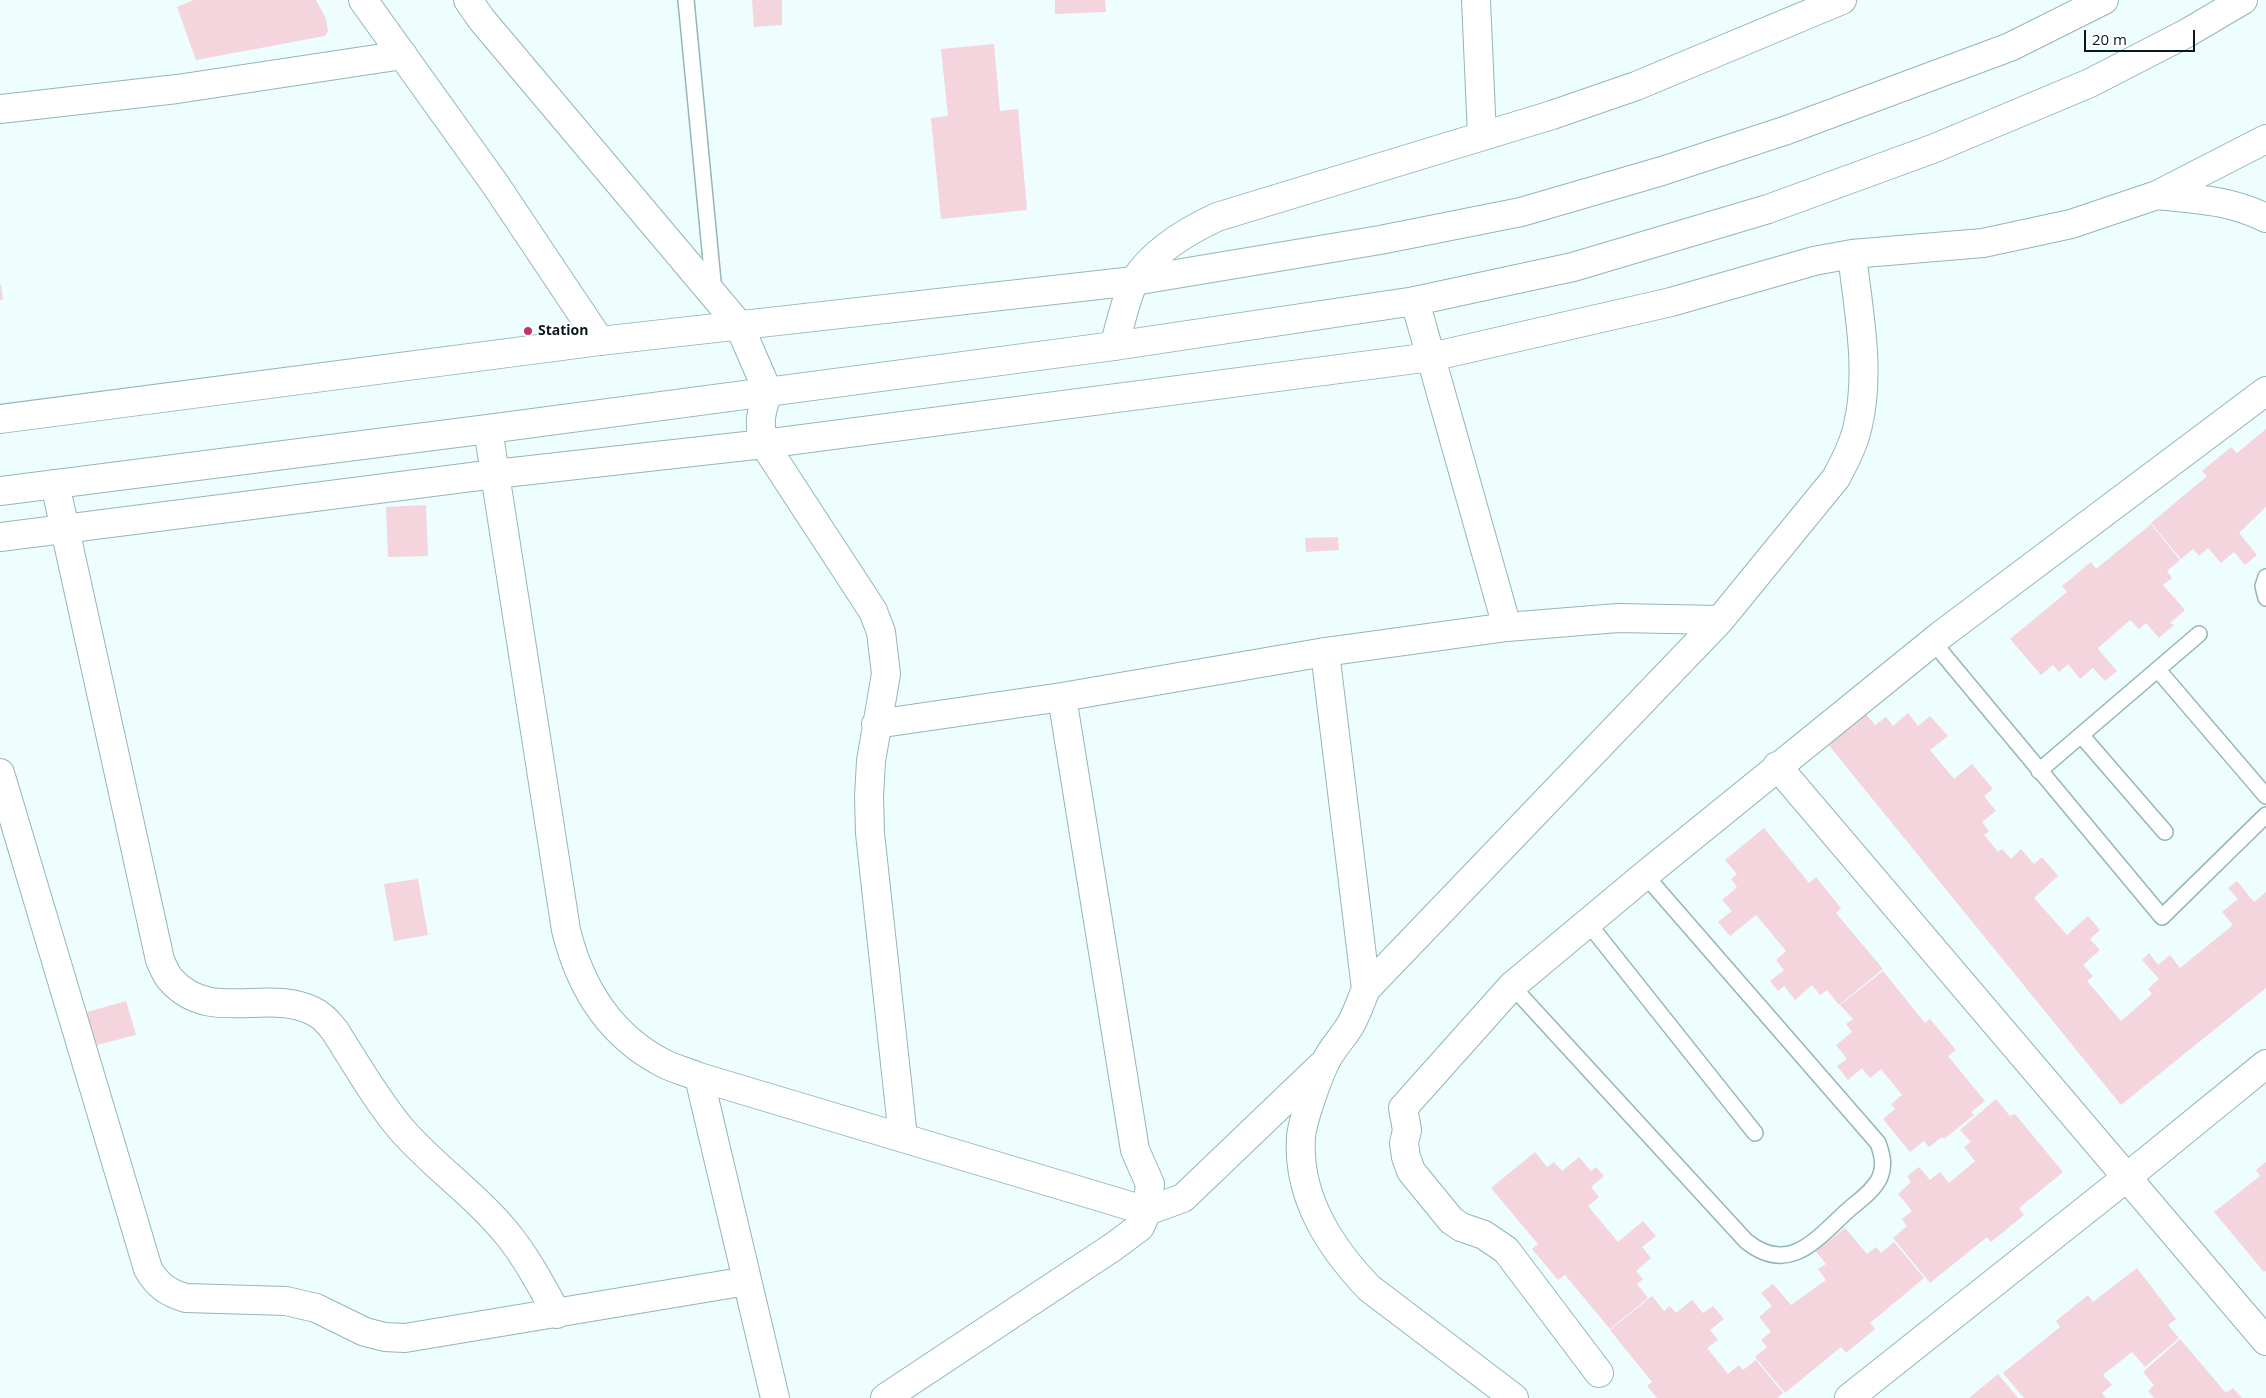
<!DOCTYPE html>
<html>
<head>
<meta charset="utf-8">
<style>
  body { margin:0 }
  #map { position:relative; width:2266px; height:1398px; overflow:hidden; background:#eefdfe; font-family:"Open Sans",sans-serif }
  canvas { display:block }
  .scale { position:absolute; left:2084px; top:30px; width:111px; height:22px; box-sizing:border-box; border:2px solid #0b1819; border-top:0; padding-left:6px; font-size:15px; line-height:18px; white-space:nowrap; color:#0b1819; -webkit-text-stroke:4px #fff; paint-order:stroke }
</style>
</head>
<body>
<div id="map">
<canvas width="2266" height="1398"></canvas>
<div class="scale">20 m</div>
</div>
<script>
const g = document.querySelector('canvas').getContext('2d');
g.lineJoin = 'round';
function paint(path, color) { g.fillStyle = color; g.fill(path, 'evenodd'); }
function trace(path, color, width, dash) { g.strokeStyle = color; g.lineWidth = width; g.lineCap = dash ? 'butt' : 'round'; g.setLineDash(dash || []); g.stroke(path); }
function label(font, color, halo, rows, align = 'center') {
  g.font = font + ' "Open Sans",sans-serif'; g.lineWidth = 4; g.setLineDash([]); g.textBaseline = 'middle'; g.strokeStyle = halo; g.fillStyle = color; for (const [text, x, y, turn = 0] of rows) {
    g.save(); g.translate(x, y); g.rotate((+turn || 0) * Math.PI / 180); g.textAlign = isNaN(turn) ? turn : align; if (halo) g.strokeText(text, 0, 0); g.fillText(text, 0, 0); g.restore();
  }
}
const building = new Path2D(`
  M 194,0 L 316,0 L 326,19 L 328,31 L 325,36 L 196,60 L 177,7 Z
  M 752,0 L 782,0 L 782,25 L 754,27 Z
  M 1055,0 L 1105,0 L 1106,12 L 1055,14 Z
  M 994,44 L 1000,111 L 1018,109 L 1027,210 L 941,219 L 931,118 L 948,116 L 941,49 Z
  M 0,285 L 1,285 L 3,299 L 0,300 Z
  M 2266,429 L 2266,507 L 2239,533 L 2257,555 L 2245,565 L 2234,552 L 2221,563 L 2208,548 L 2199,556 L 2193,549 L 2181,559 L 2151,523 L 2207,476 L 2202,471 L 2231,447 L 2237,453 Z
  M 426,505 L 428,556 L 388,557 L 386,507 Z
  M 2151,524 L 2180,560 L 2167,571 L 2172,578 L 2163,585 L 2185,610 L 2170,623 L 2174,625 L 2159,638 L 2146,623 L 2139,629 L 2130,620 L 2099,647 L 2098,649 L 2117,671 L 2105,681 L 2093,668 L 2080,679 L 2068,664 L 2059,672 L 2053,665 L 2041,675 L 2010,639 L 2067,592 L 2062,586 L 2091,562 L 2096,569 Z
  M 1338,537 L 1339,550 L 1306,552 L 1305,538 Z
  M 1865,713 L 1875,725 L 1886,717 L 1893,726 L 1908,713 L 1918,726 L 1930,716 L 1948,736 L 1930,750 L 1954,779 L 1972,764 L 1993,789 L 1984,796 L 1996,811 L 1982,822 L 1989,831 L 1984,835 L 1998,852 L 2002,849 L 2011,859 L 2021,849 L 2034,864 L 2042,857 L 2058,876 L 2034,898 L 2067,935 L 2088,916 L 2100,930 L 2090,939 L 2100,950 L 2083,965 L 2093,976 L 2087,981 L 2121,1021 L 2152,994 L 2148,989 L 2159,979 L 2142,960 L 2149,953 L 2158,965 L 2170,955 L 2180,968 L 2233,925 L 2222,912 L 2238,899 L 2228,888 L 2237,881 L 2254,902 L 2266,892 L 2266,988 L 2121,1105 L 1827,743 Z
  M 1764,828 L 1809,883 L 1816,877 L 1841,908 L 1836,913 L 1883,969 L 1839,1005 L 1827,990 L 1820,995 L 1812,985 L 1795,1000 L 1784,986 L 1778,991 L 1770,981 L 1784,970 L 1776,960 L 1786,951 L 1756,915 L 1730,936 L 1718,922 L 1732,911 L 1722,900 L 1737,887 L 1731,879 L 1737,874 L 1725,860 Z
  M 418,879 L 428,935 L 394,941 L 384,884 Z
  M 1883,971 L 1925,1023 L 1930,1019 L 1956,1050 L 1948,1056 L 1985,1101 L 1971,1112 L 1974,1115 L 1944,1139 L 1942,1137 L 1929,1147 L 1924,1141 L 1910,1152 L 1883,1119 L 1895,1109 L 1891,1104 L 1902,1095 L 1881,1069 L 1870,1078 L 1862,1068 L 1848,1080 L 1837,1066 L 1847,1059 L 1836,1045 L 1852,1032 L 1846,1024 L 1853,1019 L 1840,1005 Z
  M 126,1001 L 136,1035 L 89,1047 L 80,1014 Z
  M 1996,1099 L 2010,1116 L 2015,1114 L 2063,1172 L 2019,1208 L 2024,1215 L 1991,1242 L 1987,1237 L 1930,1283 L 1893,1238 L 1907,1226 L 1902,1219 L 1912,1211 L 1898,1194 L 1911,1182 L 1907,1176 L 1919,1167 L 1930,1180 L 1940,1172 L 1949,1183 L 1975,1161 L 1964,1147 L 1971,1142 L 1960,1130 Z
  M 1535,1152 L 1547,1167 L 1554,1162 L 1562,1171 L 1579,1157 L 1591,1171 L 1596,1167 L 1604,1176 L 1591,1187 L 1599,1197 L 1588,1206 L 1618,1242 L 1643,1221 L 1656,1236 L 1642,1247 L 1651,1258 L 1636,1271 L 1643,1279 L 1637,1284 L 1648,1298 L 1610,1329 L 1565,1275 L 1558,1280 L 1532,1249 L 1538,1244 L 1491,1188 Z
  M 2266,1162 L 2266,1271 L 2264,1272 L 2214,1212 L 2260,1176 L 2256,1170 Z
  M 1845,1228 L 1867,1254 L 1876,1247 L 1881,1253 L 1894,1242 L 1924,1278 L 1870,1323 L 1875,1329 L 1846,1353 L 1841,1347 L 1785,1393 L 1755,1357 L 1767,1347 L 1761,1340 L 1771,1332 L 1759,1317 L 1772,1306 L 1761,1293 L 1773,1284 L 1791,1305 L 1826,1280 L 1818,1269 L 1826,1264 L 1813,1248 L 1830,1236 L 1830,1240 Z
  M 2137,1268 L 2176,1319 L 2168,1325 L 2179,1338 L 2145,1367 L 2132,1352 L 2103,1375 L 2112,1385 L 2102,1393 L 2106,1398 L 2024,1398 L 2003,1373 L 2060,1327 L 2056,1321 L 2088,1295 L 2093,1302 Z
  M 1652,1296 L 1664,1311 L 1670,1306 L 1676,1313 L 1692,1300 L 1703,1313 L 1713,1306 L 1724,1319 L 1710,1330 L 1718,1340 L 1707,1348 L 1728,1374 L 1739,1365 L 1743,1370 L 1756,1360 L 1783,1393 L 1777,1398 L 1657,1398 L 1647,1386 L 1652,1382 L 1610,1330 Z
  M 2180,1339 L 2226,1393 L 2233,1388 L 2242,1398 L 2154,1398 L 2148,1391 L 2154,1385 L 2143,1372 Z
  M 1998,1374 L 2018,1398 L 1969,1398 Z`);
const service = new Path2D(`
  M 686,0 L 714,292
  M 2266,577 L 2263,586 L 2266,598
  M 1933,642 L 2162,917 L 2266,815
  M 2158,670 L 2266,796
  M 2081,735 L 2165,832
  M 2039,771 L 2199,634
  M 1588,923 L 1755,1133
  M 1512,986 L 1746,1241 C 1788,1275 1815,1241 1846,1212 C 1857,1202 1874,1191 1880,1177 C 1885,1165 1882,1154 1878,1143 L 1645,875`);
const minor = new Path2D(`
  M 363,0 L 495,184 L 600,341
  M 468,0 L 482,20 L 739,325 L 768,392 C 761,411 758,424 764,444 L 873,611 L 881,632 L 886,674 L 871,761 L 869,797 L 870,833 L 903,1137
  M 1476,0 L 1482,136
  M 0,109 L 177,89 L 403,55
  M 2157,195 C 2196,199 2230,200 2266,218
  M 1415,301 L 1507,627
  M 1114,346 C 1119,330 1127,293 1135,280 C 1153,251 1187,231 1217,217 L 1552,115 L 1636,86 L 1842,0
  M 488,429 L 566,930 C 580,987 609,1035 663,1063 C 674,1069 687,1072 699,1077 L 1147,1211 L 1183,1198 L 1322,1065
  M 55,484 L 160,960 C 163,967 166,975 171,980 C 210,1024 267,988 313,1011 C 322,1015 329,1023 335,1031 C 356,1064 376,1099 401,1129 C 434,1167 477,1196 509,1236 C 528,1260 542,1287 557,1314
  M 0,537 L 495,474 L 764,444 L 1431,357 L 1671,302 L 1814,261 L 1852,254 L 1983,243 L 2071,224 L 2157,195 L 2266,139
  M 1325,652 L 1366,989
  M 876,724 L 1062,697 L 1325,652 L 1507,627 L 1618,618 L 1720,620
  M 1777,766 L 2266,1341
  M 0,773 L 148,1269 C 157,1285 168,1293 186,1298 L 286,1301 L 316,1308 L 365,1332 L 385,1337 L 405,1338 L 747,1281
  M 699,1077 L 775,1398
  M 1599,1373 L 1506,1250 L 1484,1235 L 1461,1227 L 1451,1220 L 1411,1171 L 1406,1157 L 1404,1143 L 1407,1130 L 1403,1108 L 1512,986 L 1645,875 L 1941,635 L 2266,391
  M 885,1398 L 1113,1247 L 1140,1227 L 1147,1211 L 1150,1184 L 1135,1150 L 1062,697
  M 1514,1398 L 1369,1288 C 1330,1247 1297,1197 1301,1137 C 1302,1122 1317,1080 1324,1065 C 1330,1050 1343,1038 1351,1024 C 1357,1013 1361,1001 1366,989 L 1720,620 L 1836,478 C 1845,461 1854,444 1858,425 C 1871,369 1858,310 1852,254
  M 1849,1398 L 2126,1178 L 2266,1064`);
const trunk = new Path2D(`
  M 0,419 L 600,341 L 1134,281 L 1380,240 L 1521,212 L 1662,171 L 1787,130 L 2010,47 L 2104,0
  M 0,491 L 488,429 L 1114,346 L 1415,301 L 1573,267 L 1768,209 L 1935,148 L 2090,83 L 2187,33 L 2243,0`);
const markers = [
  [528,331,5,"#be356f"]
];
const poiNames = [
  ["Station",538,331]
];
paint(building, '#f4d4dd');
trace(service, '#93b6b8', 18);
trace(minor, '#93b6b8', 30);
trace(trunk, '#93b6b8', 30);
trace(service, '#fff', 15);
trace(minor, '#fff', 28);
trace(trunk, '#fff', 28);
for (const [x, y, r, color] of markers) { const dot = new Path2D(); dot.arc(x, y, r, 0, 2 * Math.PI); g.fillStyle = color; g.fill(dot); trace(dot, '#fff', 2); }
label('bold 14px', '#0b1819', '#fff', poiNames, 'left');
</script>
</body>
</html>
